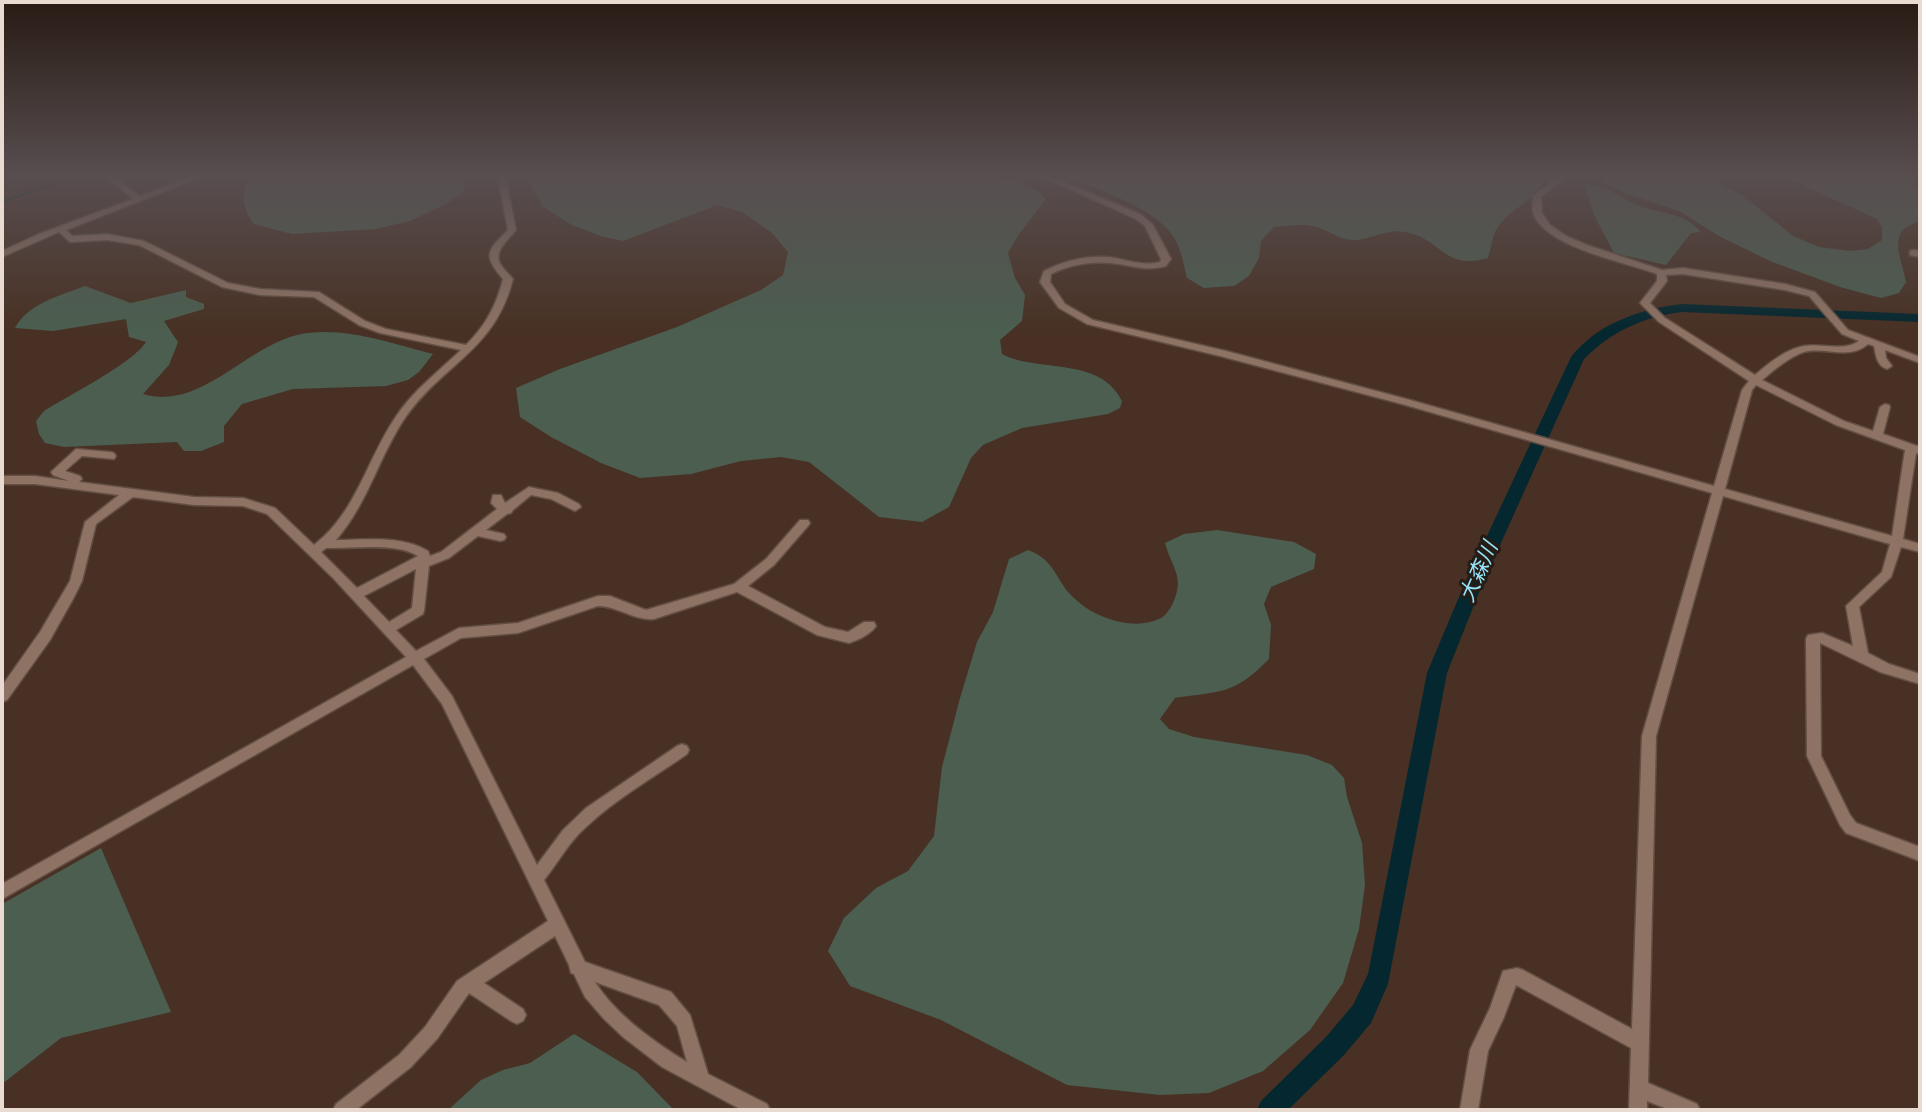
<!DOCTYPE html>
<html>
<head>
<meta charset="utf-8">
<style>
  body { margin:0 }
  #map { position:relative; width:1922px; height:1112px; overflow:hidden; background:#483124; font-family:"Public Sans",sans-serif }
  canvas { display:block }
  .frame { position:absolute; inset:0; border:4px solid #e9dad2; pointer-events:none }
</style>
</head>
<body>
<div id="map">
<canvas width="1922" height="1112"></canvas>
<div class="frame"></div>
</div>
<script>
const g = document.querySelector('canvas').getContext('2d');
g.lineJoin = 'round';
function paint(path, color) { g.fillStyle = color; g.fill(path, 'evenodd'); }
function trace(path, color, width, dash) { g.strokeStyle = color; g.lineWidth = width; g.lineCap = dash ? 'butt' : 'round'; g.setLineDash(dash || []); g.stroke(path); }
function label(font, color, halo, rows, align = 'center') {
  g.font = font + ' "Public Sans","Noto Sans JP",sans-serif'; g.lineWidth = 6; g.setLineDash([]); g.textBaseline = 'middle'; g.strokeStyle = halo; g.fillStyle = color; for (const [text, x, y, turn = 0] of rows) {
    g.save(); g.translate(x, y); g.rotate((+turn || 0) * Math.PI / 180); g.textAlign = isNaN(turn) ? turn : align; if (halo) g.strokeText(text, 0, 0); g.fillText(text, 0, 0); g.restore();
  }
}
const green = new Path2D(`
  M 251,176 L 462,176 L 464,191 L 446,204 L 410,221 L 376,229 L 292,234 L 254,224 C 242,207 240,194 251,176 Z
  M 526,176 L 996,176 C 1016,180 1032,184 1046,199 L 1019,234 L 1008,253 L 1015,278 L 1025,295 L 1022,321 L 1000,340 L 1002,354 C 1038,373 1100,356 1122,401 L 1120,408 L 1108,414 L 1022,428 L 983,445 L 971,458 L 949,507 L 922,522 L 879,517 L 809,462 L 781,457 L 741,461 L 691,474 L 640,478 L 601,463 L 551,437 L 520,417 L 516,388 L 560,369 L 677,327 L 761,290 L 783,275 L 788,252 L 772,233 L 742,212 L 717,205 L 623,241 L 601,236 L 572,225 L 543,207 Z
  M 1065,176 L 1545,176 C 1540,200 1507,209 1496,230 C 1492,238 1491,249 1488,258 C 1443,271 1442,238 1405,232 C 1385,228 1371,240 1353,240 C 1340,240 1329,231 1317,227 C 1303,223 1289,226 1274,227 L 1261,241 L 1259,258 L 1249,276 L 1234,286 L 1204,288 L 1187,278 C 1184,266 1182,253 1176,241 C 1160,209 1097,189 1065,176 Z
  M 1591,176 L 1707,176 L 1745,197 L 1793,236 L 1819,247 L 1850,251 L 1868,249 L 1882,240 L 1882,228 L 1877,219 L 1782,176 L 1908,176 L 1920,192 L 1920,220 C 1916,223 1909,225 1905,228 C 1890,240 1904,266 1906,282 L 1899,293 L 1881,298 L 1840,287 L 1770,261 L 1719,236 L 1679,211 L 1624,193 Z
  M 1583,184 C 1603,185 1613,193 1630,202 C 1653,214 1683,210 1701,232 L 1691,233 L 1666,265 L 1614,253 L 1595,217 Z
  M 85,286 L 131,303 L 186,290 L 186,297 L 204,304 L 204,309 L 164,321 L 178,342 L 169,365 L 143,394 C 200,411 244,348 297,335 C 342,325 389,343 433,354 L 419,372 L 408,380 L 386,386 L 293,389 L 242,404 L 224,426 L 224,442 L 201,451 L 184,451 L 177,442 L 64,447 L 45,443 L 39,434 L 36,421 L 44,411 C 68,396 133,363 146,342 L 129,337 L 126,319 L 53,331 L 15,328 C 27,304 61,295 85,286 Z
  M 1217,530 L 1294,542 L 1316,554 L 1314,569 L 1271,587 L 1264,604 L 1271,625 L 1269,659 C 1234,695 1221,691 1175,698 L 1160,719 L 1169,729 L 1194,737 L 1307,755 L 1332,765 L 1344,778 L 1347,797 L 1362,843 L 1365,885 L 1359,929 L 1343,983 L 1310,1030 L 1263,1071 L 1209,1093 L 1160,1095 L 1067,1085 L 941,1020 L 850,986 L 828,951 L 844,918 L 876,888 L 908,871 L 934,836 L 942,767 L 960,698 L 977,642 L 993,612 L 1009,559 L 1028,550 C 1056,560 1055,581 1075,599 C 1095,618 1133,631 1159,619 C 1165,617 1170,609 1173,603 C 1185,576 1172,569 1165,543 L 1184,534 Z
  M 101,848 L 171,1012 L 61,1038 L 2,1084 L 2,904 Z
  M 574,1034 L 637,1072 L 674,1110 L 448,1110 L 481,1080 L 503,1070 L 530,1063 Z`);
const stream = new Path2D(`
  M 2,202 L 75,176`);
const river = new Path2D(`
  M 1682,304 L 1920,314 L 1920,322 L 1682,312 C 1643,317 1612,331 1584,359 L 1482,585 L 1447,673 L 1388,984 L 1371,1023 L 1344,1055 L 1288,1110 L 1257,1110 L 1261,1101 L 1326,1037 L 1353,1005 L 1368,974 L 1427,673 L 1464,585 L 1571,357 C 1598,323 1640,309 1682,304 Z`);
const minor = new Path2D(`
  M 104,176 L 113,176 L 140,196 L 193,176 L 204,176 L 66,230 L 72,236 L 107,234 L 144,241 L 228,283 L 260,289 L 319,292 L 365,321 L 386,329 L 466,345 C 486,325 496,306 503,279 C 483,255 486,252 508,230 L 499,184 L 495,176 L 503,176 L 507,184 L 516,230 C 509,239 492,252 501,265 C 504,270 509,274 513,279 C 495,350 446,362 407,415 C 379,455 369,502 336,540 C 366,540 402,535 428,551 L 430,556 L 441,552 L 497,509 L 491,503 L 493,495 L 501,495 L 505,503 L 529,487 L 558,493 L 579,504 L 581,507 L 575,511 L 551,499 L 531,495 L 513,510 L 511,513 L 507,514 L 486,530 L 504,534 L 506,537 L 504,540 L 500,541 L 478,536 L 449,558 L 429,566 L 424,611 L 423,614 L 396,630 L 416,651 L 459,628 L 518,623 L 598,596 L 610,596 L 646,610 L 734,584 L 766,559 L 800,520 L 808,520 L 810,523 L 808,526 L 774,565 L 748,586 L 825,627 L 848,632 L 864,622 L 874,622 L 876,626 C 871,634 858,640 849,643 L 817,635 L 737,592 L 654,619 C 634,621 618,606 598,606 L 518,633 L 461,638 L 424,659 L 452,696 L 537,865 L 563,830 L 586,808 L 677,746 L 682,744 L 687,746 L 689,750 L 687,754 C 653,778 615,799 585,828 C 568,843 558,863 544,880 L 585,962 L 671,992 L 690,1015 L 708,1074 L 767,1104 L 770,1110 L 742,1110 L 662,1067 L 623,1037 L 604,1019 L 585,997 L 574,974 L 571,973 L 569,965 L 555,936 L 484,983 L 523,1009 L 526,1015 L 523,1021 L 517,1024 L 511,1021 L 469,993 L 437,1039 L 411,1067 L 356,1110 L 333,1110 L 336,1104 L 399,1055 L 425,1027 L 457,981 L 548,921 L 442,704 L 413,665 L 2,899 L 2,884 L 406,657 L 333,578 L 267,514 L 243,506 L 194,505 L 133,497 L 96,524 L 82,581 L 73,599 L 50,640 L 7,700 L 2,702 L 2,686 L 40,632 L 70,581 L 85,522 L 119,495 L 35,484 L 2,484 L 2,476 L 35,476 L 69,481 L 53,475 L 51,472 L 76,449 L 110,452 L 114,453 L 116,456 L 114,459 L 82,456 L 65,471 L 80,476 L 82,479 L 79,482 L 194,497 L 243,498 L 275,508 L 314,545 C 357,512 367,458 397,415 C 414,390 439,371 461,350 L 380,333 L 359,325 L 314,297 L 260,295 L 222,287 L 139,245 L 107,240 L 70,242 L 59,232 L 2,257 L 2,251 L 39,234 L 133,199 ZM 326,548 C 352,549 396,542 418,556 L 357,588 L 321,552 ZM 416,569 L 412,608 L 389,622 L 364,596 ZM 595,982 L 659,1005 L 677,1026 L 687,1062 C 654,1042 616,1015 595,982 Z
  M 1040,176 L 1050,176 L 1142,215 L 1153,225 L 1171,259 L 1166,266 C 1146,272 1131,265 1111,263 C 1091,261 1069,265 1051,274 L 1050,282 L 1065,304 L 1093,320 L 1226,351 L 1410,400 L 1714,486 L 1742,390 L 1749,381 L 1659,322 L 1640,303 L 1657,281 L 1657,274 C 1626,262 1543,247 1533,212 C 1532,208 1533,201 1533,196 L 1559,176 L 1568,176 L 1541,197 L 1542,213 L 1550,225 L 1566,236 L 1587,245 L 1662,270 L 1683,268 L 1785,284 L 1815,292 L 1848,330 L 1920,357 L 1920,363 L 1885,350 L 1886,358 L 1892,366 L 1887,369 C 1877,366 1876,356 1874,346 L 1868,344 C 1849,361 1825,346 1804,352 C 1789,357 1774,370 1762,380 L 1844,421 L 1873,431 L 1880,407 L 1885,404 L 1889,405 L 1890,407 L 1883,434 L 1920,447 L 1920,455 L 1916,453 L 1903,539 L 1920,544 L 1920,552 L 1901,547 L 1891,577 L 1859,607 L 1868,653 L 1889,664 L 1920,674 L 1920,684 L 1880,672 L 1820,643 L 1821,756 L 1850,815 L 1856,823 L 1920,847 L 1920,861 L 1846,833 L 1840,825 L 1807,756 L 1806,639 L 1808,635 L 1822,633 L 1853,646 L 1846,606 L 1882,572 L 1890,544 L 1723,496 L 1656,736 L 1648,1083 L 1697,1104 L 1700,1110 L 1670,1110 L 1647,1101 L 1647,1110 L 1629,1110 L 1631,1048 L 1516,985 L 1504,1017 L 1488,1051 L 1478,1110 L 1460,1110 L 1470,1050 L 1490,1008 L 1503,971 L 1517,968 L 1523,970 L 1632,1029 L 1642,736 L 1712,493 L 1402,404 L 1220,356 L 1087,324 L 1059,308 L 1040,282 L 1044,271 C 1065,260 1092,254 1115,258 C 1130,261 1144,266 1160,262 L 1161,259 L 1145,226 L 1136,219 ZM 1683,274 L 1785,290 L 1809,296 L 1842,334 L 1859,341 C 1843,352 1822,343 1804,346 C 1786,349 1768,364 1755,375 L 1665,318 L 1650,303 L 1667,281 L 1666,275 ZM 1756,385 L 1836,425 L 1905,450 L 1892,536 L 1725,489 L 1752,390 Z
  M 1913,250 L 1920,251 L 1920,257 L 1910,255 L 1910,251 Z`);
const waterNames = [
  ["大森川",1479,572,-66]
];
paint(green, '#4b5e4f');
trace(stream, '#05272f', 2);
paint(river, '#05272f');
trace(minor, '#624e43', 3);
paint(minor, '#8e7364');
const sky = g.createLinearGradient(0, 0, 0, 331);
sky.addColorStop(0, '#281b14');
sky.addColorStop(0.53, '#584e50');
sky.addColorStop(1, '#584e5000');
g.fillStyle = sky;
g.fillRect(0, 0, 1922, 331);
label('italic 21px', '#96e3f8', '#261c16', waterNames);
</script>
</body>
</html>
